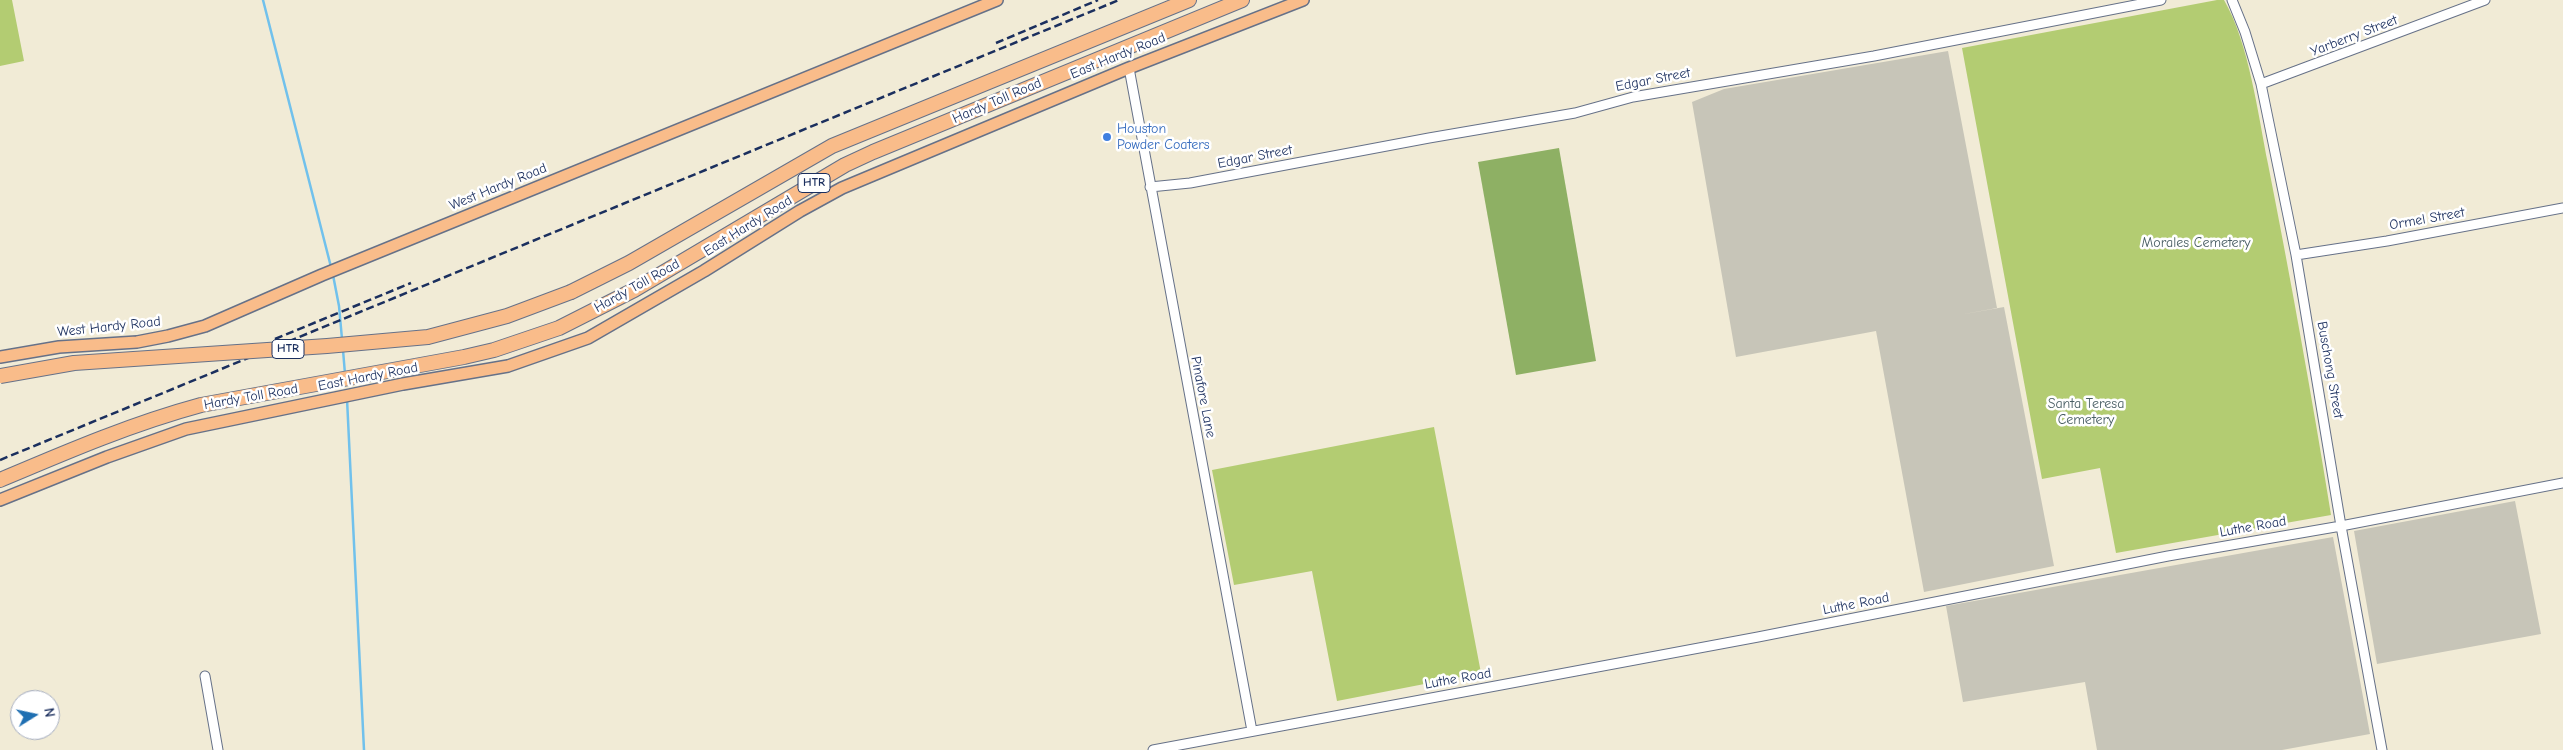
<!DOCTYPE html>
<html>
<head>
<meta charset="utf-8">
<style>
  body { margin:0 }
  #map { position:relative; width:2563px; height:750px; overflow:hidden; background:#f1ebd6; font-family:"Comic Neue",sans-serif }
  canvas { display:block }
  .north { position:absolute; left:10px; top:690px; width:50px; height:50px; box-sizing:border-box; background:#fff; border:1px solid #a4acbf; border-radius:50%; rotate:80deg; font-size:14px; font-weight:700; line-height:20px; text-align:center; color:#1b2f5e }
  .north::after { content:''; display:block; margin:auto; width:18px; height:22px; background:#1f6fb2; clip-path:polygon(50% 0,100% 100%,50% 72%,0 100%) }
</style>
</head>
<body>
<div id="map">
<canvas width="2563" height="750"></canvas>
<div class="north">N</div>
</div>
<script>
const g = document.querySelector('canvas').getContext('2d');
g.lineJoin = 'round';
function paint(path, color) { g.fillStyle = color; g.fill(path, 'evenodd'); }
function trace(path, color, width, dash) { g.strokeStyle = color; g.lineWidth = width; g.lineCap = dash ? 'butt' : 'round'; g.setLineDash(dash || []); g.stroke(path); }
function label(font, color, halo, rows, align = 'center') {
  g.font = font + ' "Comic Neue",sans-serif'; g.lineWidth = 5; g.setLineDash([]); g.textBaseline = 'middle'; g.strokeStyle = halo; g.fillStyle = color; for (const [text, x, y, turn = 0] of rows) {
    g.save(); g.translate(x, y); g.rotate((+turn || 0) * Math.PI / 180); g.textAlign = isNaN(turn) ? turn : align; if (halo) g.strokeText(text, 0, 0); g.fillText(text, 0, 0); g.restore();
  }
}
const industrial = new Path2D(`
  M 1948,51 L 1997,308 L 1959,315 L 2004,307 L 2054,566 L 1924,592 L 1876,331 L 1736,357 L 1692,102 L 1724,89 Z
  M 2515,501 L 2541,634 L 2377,664 L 2354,531 Z
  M 2333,537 L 2370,734 L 2282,750 L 2097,750 L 2085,682 L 1963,702 L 1946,606 Z`);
const green = new Path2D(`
  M 0,0 L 12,0 L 24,61 L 0,66 Z
  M 2217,0 L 2224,0 C 2249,43 2258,114 2268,164 C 2291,281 2312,397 2331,515 L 2116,553 L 2100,468 L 2042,479 L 1962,48 Z
  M 1434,427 L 1481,673 L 1337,701 L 1312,571 L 1234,585 L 1212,470 Z`);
const forest = new Path2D(`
  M 1559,148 L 1596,361 L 1516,375 L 1478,162 Z`);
const stream = new Path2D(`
  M 263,0 L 331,267
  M 333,275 L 339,306 L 342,339
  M 343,350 L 345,374
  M 347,399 L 364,750`);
const minor = new Path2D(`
  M 2232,0 L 2245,32 L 2261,84 L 2296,255 L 2341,526 L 2382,750
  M 1129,68 L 1252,731
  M 2261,84 L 2485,0
  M 1150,187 L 1190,183 L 1429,138 L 1575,113 L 1633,97 L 1874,56 L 2161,0
  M 2296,255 L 2387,241 L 2563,208
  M 205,676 L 218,750
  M 1153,750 L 1758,637 L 2168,556 L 2341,526 L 2563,483`);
const major = new Path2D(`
  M 0,357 L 59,347 L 137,342 L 168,336 L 205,326 L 322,275 L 997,0
  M 0,500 L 107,457 L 186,429 L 403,384 L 508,366 L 588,338 L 704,271 L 800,211 L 842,188 L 1129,68 L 1303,0`);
const highway = new Path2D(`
  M 571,292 L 629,263 L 832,146 L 1189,0
  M 0,480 C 66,452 131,424 201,405 L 464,357 L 494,350 L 559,328 L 634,290 L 845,165 L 873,152 L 1242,0`);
const rail = new Path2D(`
  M 996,43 L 1098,0
  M 275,339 L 411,283
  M 0,460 L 1119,0`);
const highwayBridge = new Path2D(`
  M 0,376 L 74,363 L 327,346 L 428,337 L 507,316 L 571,292`);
const markers = [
  [1107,137,5,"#3f7fe0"]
];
const shields = [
  [814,183,32],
  [288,349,32]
];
const shieldNames = [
  ["HTR",814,183],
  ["HTR",288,349]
];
const streetNames = [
  ["Yarberry Street",2354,36,-21],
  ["East Hardy Road",1118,56,-22],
  ["Edgar Street",1653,80,-11],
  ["Hardy Toll Road",997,101,-23],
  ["Edgar Street",1255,157,-11],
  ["West Hardy Road",498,187,-22],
  ["Ormel Street",2427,219,-10],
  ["East Hardy Road",748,226,-32],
  ["Hardy Toll Road",637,286,-29],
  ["West Hardy Road",109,327,-6],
  ["Buschong Street",2330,370,80],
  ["East Hardy Road",368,377,-11],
  ["Hardy Toll Road",251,397,-10],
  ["Pinafore Lane",1203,397,79],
  ["Luthe Road",2253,527,-10],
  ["Luthe Road",1856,604,-11],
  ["Luthe Road",1458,679,-10]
];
const shopNames = [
  ["Houston",1117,129],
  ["Powder Coaters",1117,145]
];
const parkNames = [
  ["Morales Cemetery",2196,243],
  ["Santa Teresa",2086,404],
  ["Cemetery",2086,420]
];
paint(industrial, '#c7c5b8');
paint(green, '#b3cc72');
paint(forest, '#8eb064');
trace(stream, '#71c1ec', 2.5);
trace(minor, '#667188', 11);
trace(major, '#667188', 14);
trace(highway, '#667188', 16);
trace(minor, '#fff', 9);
trace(major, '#f9bc8a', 11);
trace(highway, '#f9bc8a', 14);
trace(rail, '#1b2f5e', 2.5, [8, 4]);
trace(highwayBridge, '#667188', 16, []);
trace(highwayBridge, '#f9bc8a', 14);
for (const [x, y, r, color] of markers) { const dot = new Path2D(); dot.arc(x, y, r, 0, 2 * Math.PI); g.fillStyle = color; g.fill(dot); trace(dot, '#fff', 2); }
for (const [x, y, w] of shields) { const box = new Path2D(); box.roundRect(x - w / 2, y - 9.5, w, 19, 4); g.fillStyle = '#fff'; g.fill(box); trace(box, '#1b2f5e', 1); }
label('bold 12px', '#1b2f5e', null, shieldNames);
label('14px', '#1b2f5e', '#fff', streetNames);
label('14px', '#366cbe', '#fff', shopNames, 'left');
label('14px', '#495e64', '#fff', parkNames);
</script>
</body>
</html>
